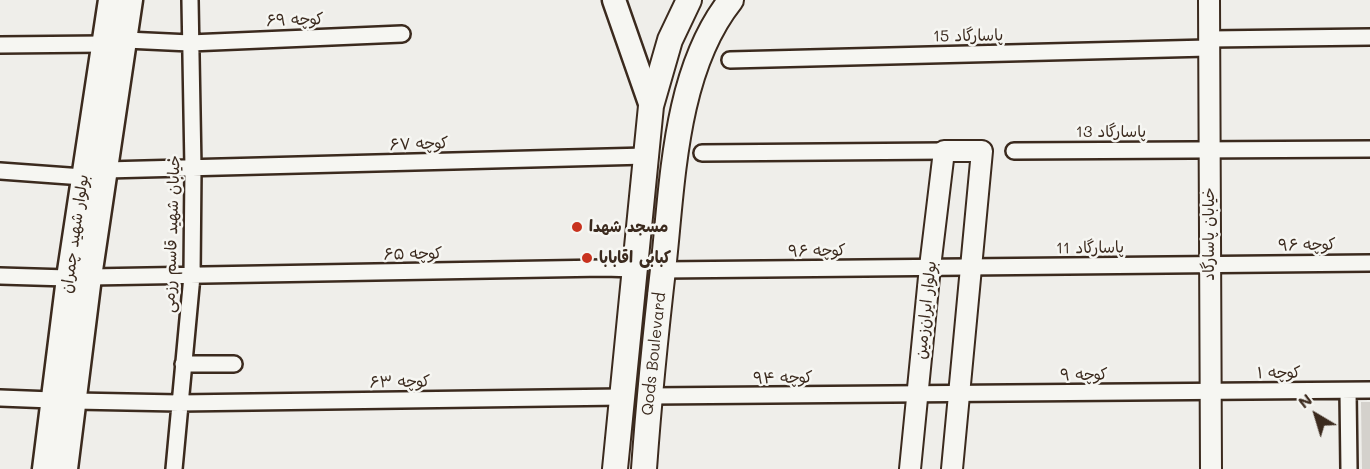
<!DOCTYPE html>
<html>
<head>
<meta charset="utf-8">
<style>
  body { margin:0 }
  #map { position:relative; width:1370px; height:469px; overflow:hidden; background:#efeeea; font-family:Mali,sans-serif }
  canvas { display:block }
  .north { position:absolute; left:1286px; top:385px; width:60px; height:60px; -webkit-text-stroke:4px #f6f6f2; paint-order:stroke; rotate:322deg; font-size:16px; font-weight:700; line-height:24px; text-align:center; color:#3b2a1e }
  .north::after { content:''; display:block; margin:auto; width:21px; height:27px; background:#3b2a1e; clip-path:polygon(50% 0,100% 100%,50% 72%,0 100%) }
</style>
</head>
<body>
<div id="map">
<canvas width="1370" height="469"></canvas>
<div class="north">N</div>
</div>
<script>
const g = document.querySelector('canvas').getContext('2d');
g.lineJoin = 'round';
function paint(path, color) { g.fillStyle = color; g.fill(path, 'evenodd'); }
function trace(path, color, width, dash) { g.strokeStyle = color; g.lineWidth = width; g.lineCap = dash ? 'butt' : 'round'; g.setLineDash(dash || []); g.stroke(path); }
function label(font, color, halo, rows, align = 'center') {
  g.font = font + ' Mali,"Playpen Sans Arabic",sans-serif'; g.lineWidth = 5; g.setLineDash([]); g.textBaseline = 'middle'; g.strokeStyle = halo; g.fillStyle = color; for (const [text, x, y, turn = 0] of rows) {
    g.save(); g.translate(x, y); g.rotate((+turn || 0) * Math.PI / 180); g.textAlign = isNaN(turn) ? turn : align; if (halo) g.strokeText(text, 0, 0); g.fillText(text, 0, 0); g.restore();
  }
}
const green = new Path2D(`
  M 1361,402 L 1370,402 L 1370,469 L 1362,469 Z`);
const minor = new Path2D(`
  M 1210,39 L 1370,37
  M 126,40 L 190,43 L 402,34
  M 0,45 L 103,44
  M 730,60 L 1208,48
  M 1014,151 L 1370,149
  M 702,153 L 944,151
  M 106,170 L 646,156
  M 0,171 L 83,177
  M 663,270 L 1370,263
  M 0,276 L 68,278
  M 90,277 L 604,268 L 635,269
  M 183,364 L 234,364
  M 1348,391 L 1349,469
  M 650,396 L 1370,390
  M 0,398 L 52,400
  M 75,401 L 179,403 L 622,397
  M 174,469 L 192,276 L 193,168 L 190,0`);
const tertiary = new Path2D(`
  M 1209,0 L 1211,469
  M 910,469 L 930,267 L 944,151 L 982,151 L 952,469`);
const secondary = new Path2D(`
  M 614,0 L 651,106
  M 44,469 L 68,278 L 110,0
  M 66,469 L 90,277 L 131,0`);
const primary = new Path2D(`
  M 615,469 L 651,106 L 670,40 L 689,0
  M 644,469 C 649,399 656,330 664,261 C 673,176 676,69 731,0`);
const markers = [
  [577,227,6,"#c8321e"],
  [587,258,6,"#c8321e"]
];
const streetNames = [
  ["کوچه ۶۹",295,20,-2],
  ["پاسارگاد 15",968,36,-1],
  ["پاسارگاد 13",1111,132],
  ["کوچه ۶۷",419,144,-2],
  ["بولوار شهید چمران",75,234,-82],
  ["خیابان شهید قاسم رزمی",172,234,-88],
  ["خیابان پاسارگاد",1209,234,-90],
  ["کوچه ۹۶",1307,245,-1],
  ["پاسارگاد 11",1090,248,-1],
  ["کوچه ۹۶",817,251,-1],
  ["کوچه ۶۵",413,254,-1],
  ["بولوار ایران‌زمین",926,310,-84],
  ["Qods Boulevard",654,354,-84],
  ["کوچه ۱",1279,373,-1],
  ["کوچه ۹",1084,375,-1],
  ["کوچه ۹۴",783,378,-1],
  ["کوچه ۶۳",400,382,-1]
];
const poiNames = [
  ["مسجد شهدا",589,227],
  ["کبابی اقابابا",599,258]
];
paint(green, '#d4d1cc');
trace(minor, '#3b2a1e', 20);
trace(tertiary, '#3b2a1e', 24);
trace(secondary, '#3b2a1e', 27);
trace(primary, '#3b2a1e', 28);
trace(minor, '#f6f6f2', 15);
trace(tertiary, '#f6f6f2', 20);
trace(secondary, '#f6f6f2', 22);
trace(primary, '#f6f6f2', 24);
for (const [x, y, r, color] of markers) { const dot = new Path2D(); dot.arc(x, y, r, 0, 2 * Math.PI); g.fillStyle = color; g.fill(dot); trace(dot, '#f6f6f2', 2); }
label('16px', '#3b2a1e', '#f6f6f2', streetNames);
label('bold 16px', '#3b2a1e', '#f6f6f2', poiNames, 'left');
</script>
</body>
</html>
